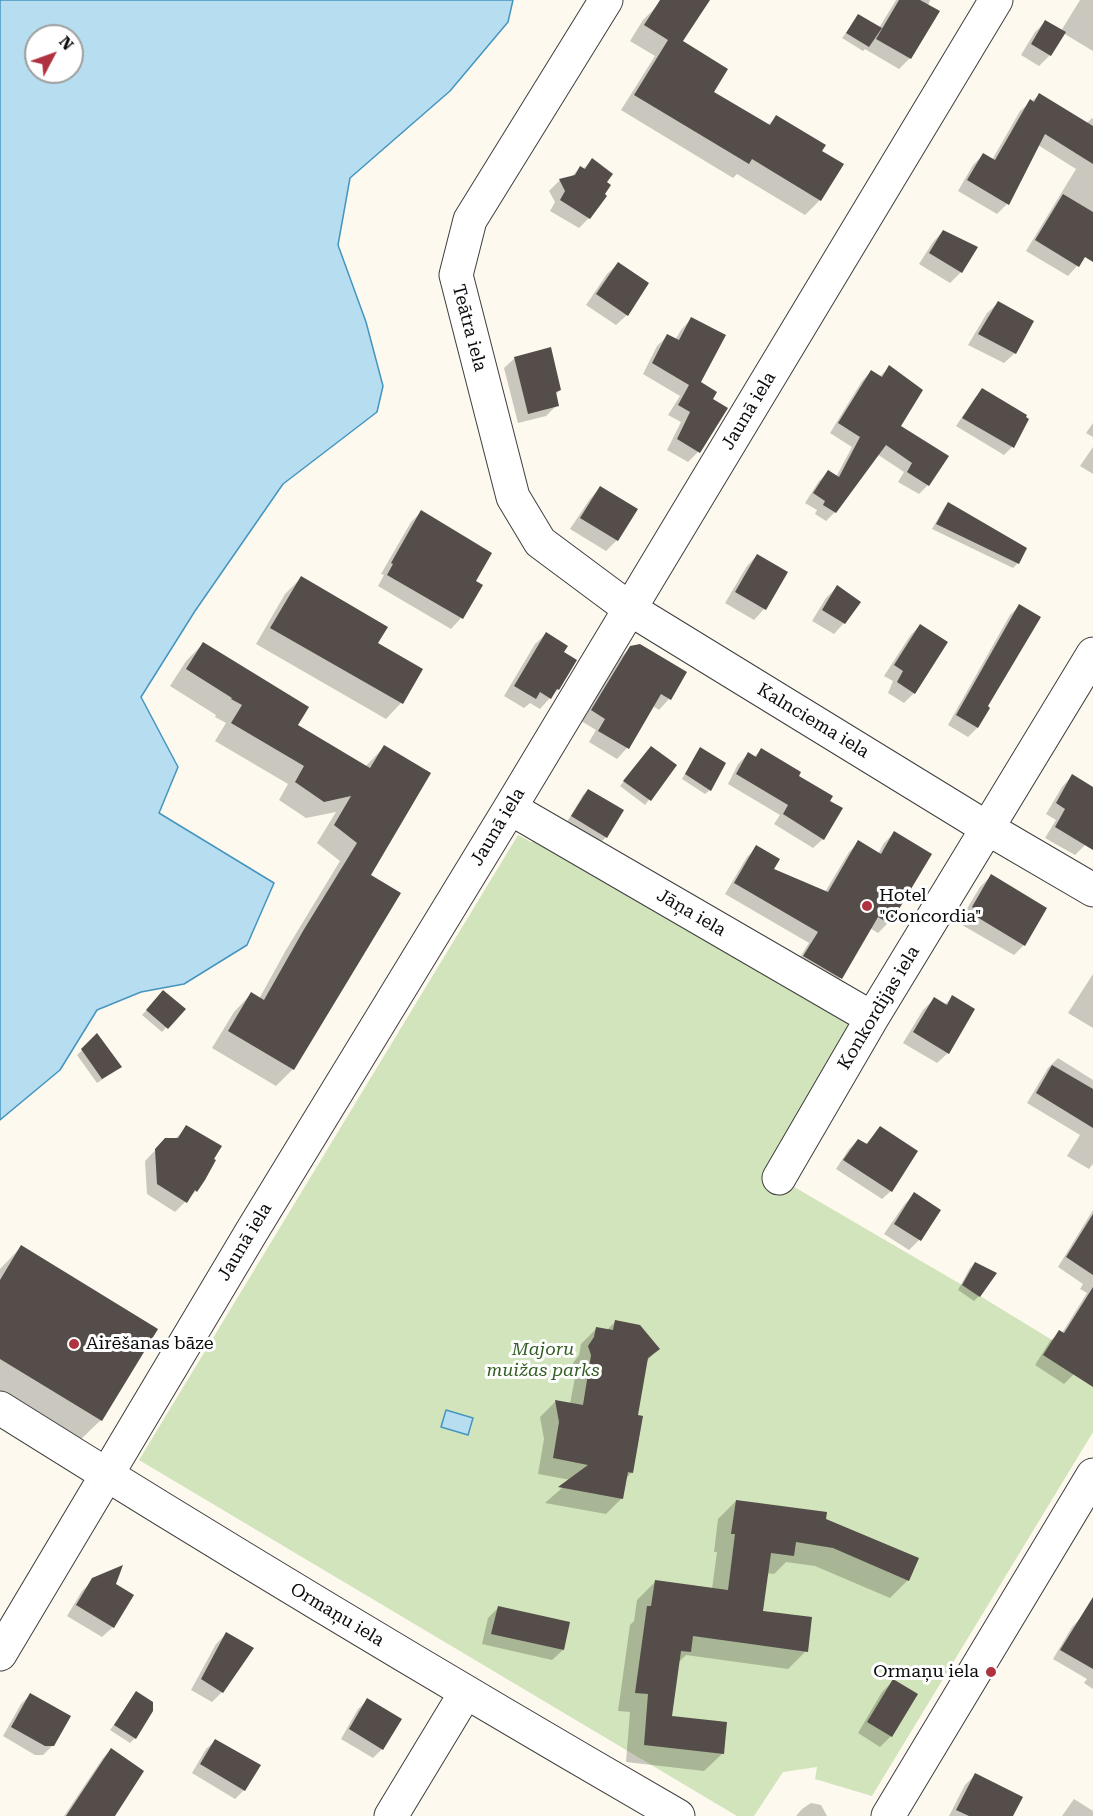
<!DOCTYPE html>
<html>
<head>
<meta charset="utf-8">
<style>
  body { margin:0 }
  #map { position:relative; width:1093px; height:1816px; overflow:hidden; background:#fdf9ee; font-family:"Roboto Serif",serif }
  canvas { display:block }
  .north { position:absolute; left:24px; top:24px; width:60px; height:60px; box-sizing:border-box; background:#fff; border:2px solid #9e9e9e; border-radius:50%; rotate:49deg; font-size:16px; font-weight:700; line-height:24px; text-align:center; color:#0c0c0c }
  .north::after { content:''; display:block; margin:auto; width:21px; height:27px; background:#ae323f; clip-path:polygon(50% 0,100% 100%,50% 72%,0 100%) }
</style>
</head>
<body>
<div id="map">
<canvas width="1093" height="1816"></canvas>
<div class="north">N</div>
</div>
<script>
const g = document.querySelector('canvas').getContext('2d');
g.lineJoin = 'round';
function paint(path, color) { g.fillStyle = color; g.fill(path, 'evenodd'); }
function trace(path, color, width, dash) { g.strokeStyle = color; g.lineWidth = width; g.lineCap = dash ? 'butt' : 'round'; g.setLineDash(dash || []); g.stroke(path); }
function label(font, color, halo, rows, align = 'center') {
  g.font = font + ' "Roboto Serif",serif'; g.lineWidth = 6; g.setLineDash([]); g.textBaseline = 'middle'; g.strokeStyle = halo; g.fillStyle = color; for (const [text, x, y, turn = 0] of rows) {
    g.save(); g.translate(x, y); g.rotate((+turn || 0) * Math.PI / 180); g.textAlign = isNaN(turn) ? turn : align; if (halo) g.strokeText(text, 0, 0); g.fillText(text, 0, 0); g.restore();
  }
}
const green = new Path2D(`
  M 518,835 L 531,842 L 545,841 L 851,1024 L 772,1174 L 962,1285 L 1093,1365 L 1093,1432 L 872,1796 L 815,1779 L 817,1767 L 783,1772 L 754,1816 L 737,1816 L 139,1460 Z`);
const water = new Path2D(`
  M 0,0 L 513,0 L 508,22 L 450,91 L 350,178 L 338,245 L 366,322 L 383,386 L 377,412 L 283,484 L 195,611 L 141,697 L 178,767 L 159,813 L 274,883 L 247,945 L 184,984 L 141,992 L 97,1010 L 60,1070 L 0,1120 ZM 36,36 L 72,36 L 72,72 L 36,72 Z
  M 446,1410 L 473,1418 L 468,1435 L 441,1427 Z`);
const shadow = new Path2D(`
  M 896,0 L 930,0 L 910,58 L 899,69 L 865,49 L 863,51 L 842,38 L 859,16 L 879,28 Z
  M 1080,0 L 1093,0 L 1093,51 L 1063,33 L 1050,55 L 1039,66 L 1021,55 L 1035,32 L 1045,22 L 1061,31 Z
  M 658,5 L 711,92 L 767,126 L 776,117 L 820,151 L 820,200 L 805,215 L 737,174 L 733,178 L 621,110 L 655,56 L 630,41 L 643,20 Z
  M 1039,95 L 1086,124 L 1092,118 L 1093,119 L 1093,244 L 1085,257 L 1068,276 L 1026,251 L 1076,169 L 1038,145 L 1007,204 L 997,214 L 958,191 L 973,165 L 983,155 L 992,160 L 1020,111 Z
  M 592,160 L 589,218 L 579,228 L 550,211 L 555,202 L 549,191 L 559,181 L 571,177 L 580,168 L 583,169 Z
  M 943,231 L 961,272 L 950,283 L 919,264 L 933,242 Z
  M 618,264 L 627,315 L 616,325 L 586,305 L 607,274 Z
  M 998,303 L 1015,353 L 1004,363 L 968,345 L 987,313 Z
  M 691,319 L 699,383 L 711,400 L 698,452 L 688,462 L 667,450 L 681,422 L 668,415 L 680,396 L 643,374 L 657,346 L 667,336 L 675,340 L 681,330 Z
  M 515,358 L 560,390 L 555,395 L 557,405 L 546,416 L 518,423 L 504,368 Z
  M 890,367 L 899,427 L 928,485 L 919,494 L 898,482 L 904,472 L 877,454 L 835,512 L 826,521 L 815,514 L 817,510 L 805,503 L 819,481 L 828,472 L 836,477 L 852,447 L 830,433 L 862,381 L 871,372 L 879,377 Z
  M 983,390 L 1012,447 L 1004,455 L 956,426 L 975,398 Z
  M 1093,423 L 1093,437 L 1086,433 Z
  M 1093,447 L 1093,474 L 1080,466 Z
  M 600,488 L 636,510 L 617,540 L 606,551 L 570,529 L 590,499 Z
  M 948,504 L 1018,563 L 1013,568 L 932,529 L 944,508 Z
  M 421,512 L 473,582 L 481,586 L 461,618 L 451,629 L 378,586 L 384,575 L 381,574 L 411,522 Z
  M 757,555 L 786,573 L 764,609 L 754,620 L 725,603 L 747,566 Z
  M 301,578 L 376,644 L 421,670 L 401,703 L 386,719 L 256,644 L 285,594 Z
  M 837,587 L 859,602 L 844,623 L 834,634 L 812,621 L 826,598 Z
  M 1019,606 L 986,707 L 988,708 L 977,728 L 968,737 L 948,725 L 1010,615 Z
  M 920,625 L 914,693 L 904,703 L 888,693 L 893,681 L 884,676 L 910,636 Z
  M 546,634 L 558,689 L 540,709 L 530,703 L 524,708 L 504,696 L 535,644 Z
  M 203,644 L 296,726 L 365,767 L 384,747 L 369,875 L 293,1069 L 276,1086 L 212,1048 L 234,1012 L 251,994 L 259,999 L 286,950 L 340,861 L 317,843 L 336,812 L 306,818 L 279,800 L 288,784 L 215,741 L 226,723 L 215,717 L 216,715 L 170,686 L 186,661 Z
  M 630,648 L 669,699 L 659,710 L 653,706 L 627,748 L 617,759 L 589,742 L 596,730 L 581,721 L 620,658 Z
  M 701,749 L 710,790 L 705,794 L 682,779 L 696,754 Z
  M 761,750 L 828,801 L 823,839 L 813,848 L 774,824 L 780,815 L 728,784 L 738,764 L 748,754 L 754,757 Z
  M 647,753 L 675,766 L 645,805 L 620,786 Z
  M 1072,776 L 1093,788 L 1093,832 L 1085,845 L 1075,855 L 1045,838 L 1056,820 L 1046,814 L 1062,787 Z
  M 588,791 L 606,837 L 601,842 L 567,822 L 583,795 Z
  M 894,833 L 930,855 L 888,923 L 878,933 L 870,928 L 840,978 L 830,988 L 794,967 L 809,943 L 725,894 L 747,857 L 757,847 L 771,870 L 825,892 L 849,852 L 859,842 L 878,854 L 884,843 Z
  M 991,876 L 1024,945 L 1014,955 L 962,925 L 966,920 L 962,917 L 980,887 Z
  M 1093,974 L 1093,1028 L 1068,1013 Z
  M 164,992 L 183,1009 L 162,1032 L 142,1015 Z
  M 953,997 L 948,1053 L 937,1063 L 903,1043 L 923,1010 L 934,999 L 944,1005 Z
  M 97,1036 L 115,1071 L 97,1083 L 77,1055 Z
  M 1058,1058 L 1093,1080 L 1093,1164 L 1089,1169 L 1067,1156 L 1080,1135 L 1027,1103 L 1048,1068 Z
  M 187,1127 L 196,1191 L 175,1212 L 147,1194 L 145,1161 L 165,1140 L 175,1139 Z
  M 880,1128 L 891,1191 L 882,1199 L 836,1169 L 849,1149 L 858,1140 L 865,1145 Z
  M 914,1194 L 939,1210 L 919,1240 L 909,1250 L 884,1234 L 904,1205 Z
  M 1093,1210 L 1093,1344 L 1074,1374 L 1064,1384 L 1035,1365 L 1050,1341 L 1060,1332 L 1062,1333 L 1087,1293 L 1080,1289 L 1083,1284 L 1058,1267 Z
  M 21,1247 L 101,1420 L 80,1440 L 0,1391 L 0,1269 Z
  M 975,1263 L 979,1296 L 974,1301 L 958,1290 L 970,1268 Z
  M 615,1322 L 658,1349 L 646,1362 L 637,1416 L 632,1472 L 625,1479 L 622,1498 L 606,1514 L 545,1503 L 571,1480 L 538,1474 L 544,1439 L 540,1417 L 555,1402 L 570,1404 L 576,1372 L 573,1363 L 579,1355 L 581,1344 L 597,1328 L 607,1330 Z
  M 736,1501 L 825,1520 L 908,1580 L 890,1598 L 815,1566 L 786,1562 L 774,1574 L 766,1573 L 761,1612 L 806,1651 L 788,1669 L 686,1655 L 678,1663 L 671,1718 L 723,1753 L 704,1771 L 626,1762 L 630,1712 L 618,1711 L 630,1625 L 634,1621 L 637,1600 L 656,1581 L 712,1589 L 717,1552 L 714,1552 L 718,1519 Z
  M 93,1580 L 115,1585 L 113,1627 L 102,1637 L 67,1616 L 82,1591 Z
  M 1093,1606 L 1093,1689 L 1084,1683 L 1087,1679 L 1053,1659 L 1072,1627 Z
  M 499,1607 L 563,1650 L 552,1660 L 482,1644 L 488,1618 Z
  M 226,1634 L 222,1692 L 212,1702 L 191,1690 L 216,1644 Z
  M 893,1681 L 916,1694 L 891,1736 L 880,1747 L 858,1733 L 882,1692 Z
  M 136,1693 L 135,1738 L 130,1743 L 110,1730 Z
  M 30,1695 L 53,1745 L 43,1755 L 35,1755 L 3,1736 L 21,1704 Z
  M 368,1700 L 382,1749 L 373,1758 L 341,1739 L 358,1709 Z
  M 215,1741 L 244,1790 L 235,1799 L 192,1773 L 206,1749 Z
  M 111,1750 L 114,1816 L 64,1816 L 103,1758 Z
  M 975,1775 L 1011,1816 L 949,1816 L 965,1785 Z
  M 1074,1799 L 1093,1811 L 1093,1816 L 1062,1816 Z
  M 811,1803 L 821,1805 L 827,1816 L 796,1816 L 802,1809 Z`);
const building = new Path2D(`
  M 660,0 L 710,0 L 683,41 L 728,69 L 714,92 L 770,125 L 776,115 L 826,145 L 822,151 L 844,164 L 821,201 L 752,159 L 749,164 L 634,95 L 668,40 L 644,25 Z
  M 899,0 L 920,0 L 940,11 L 911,59 L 876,39 Z
  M 858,14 L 882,28 L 869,47 L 846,33 Z
  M 1045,20 L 1066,32 L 1051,56 L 1031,44 Z
  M 1039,93 L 1093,126 L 1093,164 L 1045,134 L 1009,205 L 967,180 L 983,153 L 995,160 L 1030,99 L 1034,102 Z
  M 592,158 L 613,174 L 607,182 L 611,185 L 605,194 L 607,196 L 590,219 L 560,200 L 565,191 L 559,179 L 575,175 L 580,166 L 585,169 Z
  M 1063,194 L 1093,212 L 1093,262 L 1085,257 L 1079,267 L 1035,240 Z
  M 943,230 L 978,247 L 962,273 L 929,253 Z
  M 618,262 L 649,283 L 628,316 L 596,294 Z
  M 998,301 L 1034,321 L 1016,354 L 978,334 Z
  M 691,317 L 726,335 L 701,382 L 717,392 L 713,399 L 728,408 L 700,453 L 677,439 L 690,412 L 678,405 L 689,385 L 652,363 L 667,334 L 679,340 Z
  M 551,347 L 561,390 L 556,392 L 559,406 L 528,414 L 514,357 Z
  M 889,365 L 923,390 L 901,426 L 949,456 L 929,486 L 907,472 L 912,463 L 886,445 L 836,513 L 823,505 L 825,501 L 813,493 L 828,470 L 839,477 L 860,437 L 838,423 L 871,370 L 882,377 Z
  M 982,388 L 1027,415 L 1026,417 L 1029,419 L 1014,448 L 962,418 Z
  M 600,486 L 638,509 L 618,541 L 580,518 Z
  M 948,502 L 1027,548 L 1019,564 L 936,524 Z
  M 421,510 L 492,553 L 476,581 L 483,585 L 463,619 L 387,575 L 393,564 L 391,563 Z
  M 757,554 L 788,572 L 766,610 L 735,592 Z
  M 301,576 L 388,627 L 378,643 L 423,669 L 403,704 L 270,628 Z
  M 837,585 L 861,602 L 845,624 L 822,610 Z
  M 1019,604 L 1041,617 L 988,706 L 990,708 L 978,728 L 956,715 Z
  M 920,624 L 948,642 L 915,694 L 897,682 L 903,671 L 894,665 Z
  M 546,632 L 568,646 L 564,652 L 577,660 L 559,690 L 557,689 L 551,699 L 540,692 L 536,699 L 514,686 Z
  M 203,642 L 309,707 L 298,725 L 370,768 L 384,745 L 431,773 L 371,875 L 401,893 L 294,1070 L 228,1031 L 251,992 L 264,1000 L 303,931 L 357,843 L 334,825 L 351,796 L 324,802 L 295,782 L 304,766 L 231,723 L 242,705 L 231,699 L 232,698 L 186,669 Z
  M 640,644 L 687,672 L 671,700 L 661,694 L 629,749 L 598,731 L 605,719 L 591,710 L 630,646 Z
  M 651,746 L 677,765 L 651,801 L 623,781 Z
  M 700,747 L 726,763 L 711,791 L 685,774 Z
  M 761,748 L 801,772 L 799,776 L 833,796 L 830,801 L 843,808 L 824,840 L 783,814 L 788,805 L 736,774 L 748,752 L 756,757 Z
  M 1072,774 L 1093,787 L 1093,850 L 1055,827 L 1065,809 L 1056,803 Z
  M 588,789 L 624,810 L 607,838 L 571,816 Z
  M 894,831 L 932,854 L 890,924 L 878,917 L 842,979 L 803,956 L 818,932 L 734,883 L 756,845 L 780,859 L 774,869 L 828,892 L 858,840 L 881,854 Z
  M 991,874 L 1047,908 L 1025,946 L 972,914 L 975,909 L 972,907 Z
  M 163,990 L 186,1009 L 168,1029 L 146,1010 Z
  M 952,995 L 975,1009 L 949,1054 L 913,1032 L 934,997 L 947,1005 Z
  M 97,1033 L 122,1067 L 102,1079 L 81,1049 Z
  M 1052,1065 L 1093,1089 L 1093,1128 L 1036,1093 Z
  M 186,1125 L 222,1146 L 214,1159 L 216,1160 L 205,1180 L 197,1192 L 195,1190 L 187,1203 L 157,1184 L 155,1149 L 165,1138 L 178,1138 Z
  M 880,1126 L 918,1151 L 892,1192 L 843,1160 L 858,1139 L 867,1144 Z
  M 914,1192 L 941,1210 L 921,1241 L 894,1224 Z
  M 1093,1214 L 1093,1275 L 1066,1257 Z
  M 21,1245 L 158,1329 L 102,1421 L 0,1359 L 0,1280 Z
  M 975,1262 L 997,1273 L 980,1297 L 962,1285 Z
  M 1093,1287 L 1093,1387 L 1043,1355 L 1059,1330 L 1064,1333 Z
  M 615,1320 L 640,1325 L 660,1349 L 648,1358 L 638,1415 L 643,1416 L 633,1473 L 628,1472 L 623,1499 L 558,1487 L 588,1465 L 553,1458 L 559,1422 L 555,1400 L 583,1405 L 591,1355 L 588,1346 L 594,1337 L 596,1327 L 613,1330 Z
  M 736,1500 L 827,1512 L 826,1519 L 919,1558 L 909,1581 L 833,1548 L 796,1542 L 794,1556 L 771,1553 L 763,1611 L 812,1617 L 808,1652 L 693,1636 L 691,1652 L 681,1651 L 672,1716 L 727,1722 L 724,1754 L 644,1745 L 648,1694 L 635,1693 L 647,1606 L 651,1606 L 655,1580 L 728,1590 L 735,1534 L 731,1534 Z
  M 123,1565 L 116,1584 L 134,1595 L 114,1628 L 76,1605 L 92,1578 Z
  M 1093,1597 L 1093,1669 L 1060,1650 Z
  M 498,1606 L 570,1622 L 564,1650 L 491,1634 Z
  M 226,1632 L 254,1648 L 223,1693 L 201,1679 Z
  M 893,1679 L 918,1694 L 892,1737 L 867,1722 Z
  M 136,1691 L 153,1702 L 153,1711 L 136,1739 L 114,1725 Z
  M 30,1693 L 71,1716 L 54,1746 L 45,1746 L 11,1727 Z
  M 367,1698 L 402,1719 L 383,1750 L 349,1729 Z
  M 215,1739 L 261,1765 L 245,1791 L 200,1764 Z
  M 111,1748 L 144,1771 L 115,1816 L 66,1816 Z
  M 975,1773 L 1023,1797 L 1013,1816 L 969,1816 L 956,1810 Z`);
const minor = new Path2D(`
  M 606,0 L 470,220 L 456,275 L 513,497 L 540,542 L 630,609 L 987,828 L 1093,890
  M 510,808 L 872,1018
  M 779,1178 L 872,1018 L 1093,654
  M 0,1408 C 223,1548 450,1684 678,1816
  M 0,1654 L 252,1231 L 510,808 L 996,0
  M 391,1816 L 466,1692
  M 888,1816 L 1093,1475`);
const markers = [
  [867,906,6,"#ae323f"],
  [74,1344,6,"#ae323f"],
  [991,1672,6,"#ae323f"]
];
const streetNames = [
  ["Teātra iela",469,328,75],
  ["Jaunā iela",749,411,-59],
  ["Kalnciema iela",813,721,31],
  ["Jaunā iela",498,827,-59],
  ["Jāņa iela",691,913,30],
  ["Konkordijas iela",879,1008,-59],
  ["Jaunā iela",245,1242,-59],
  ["Ormaņu iela",337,1615,31]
];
const poiNames = [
  ["Hotel",879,896],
  ["\"Concordia\"",879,917],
  ["Airēšanas bāze",86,1344],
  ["Ormaņu iela",979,1672,"right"]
];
const parkNames = [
  ["Majoru",543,1350],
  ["muižas parks",543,1371]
];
paint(green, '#d2e4bb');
paint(water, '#b7def0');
trace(water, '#4595bf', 1.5);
paint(shadow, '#0003');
paint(building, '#544d4a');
trace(minor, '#3f3f3f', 35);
trace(minor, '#fff', 33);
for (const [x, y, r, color] of markers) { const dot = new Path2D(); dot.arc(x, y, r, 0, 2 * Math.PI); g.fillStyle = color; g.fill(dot); trace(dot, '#fff', 2); }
label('18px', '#0c0c0c', '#fff', streetNames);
label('18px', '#0c0c0c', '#fff', poiNames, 'left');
label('italic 18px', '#335d23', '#fff', parkNames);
</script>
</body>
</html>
